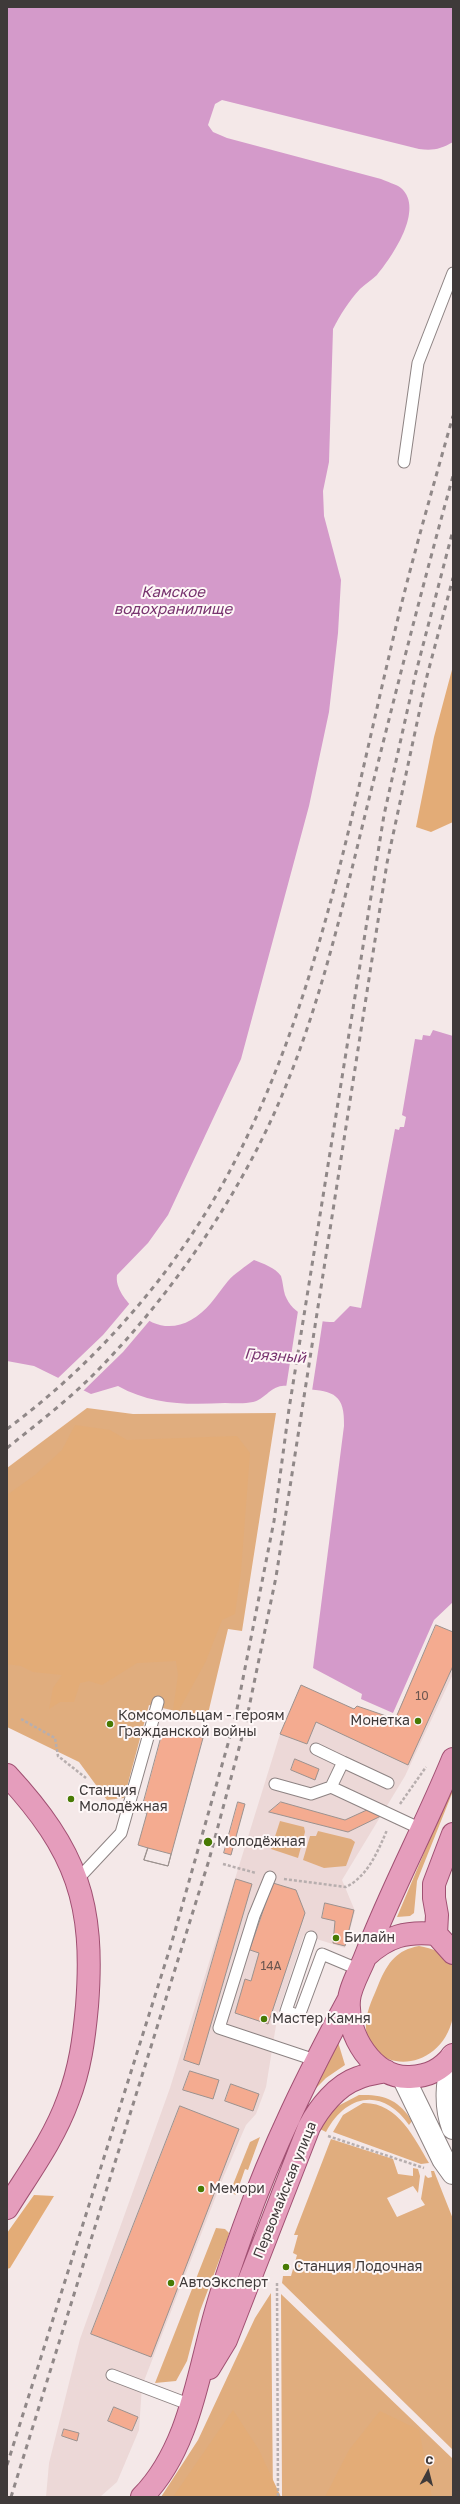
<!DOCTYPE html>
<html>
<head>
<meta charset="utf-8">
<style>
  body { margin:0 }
  #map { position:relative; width:460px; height:2504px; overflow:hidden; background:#f4e8e8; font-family:"Golos Text",sans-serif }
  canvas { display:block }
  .frame { position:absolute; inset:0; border:8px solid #3f3a3a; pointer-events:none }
  .north { position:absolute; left:408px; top:2452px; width:40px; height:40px; -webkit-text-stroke:3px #fef7f7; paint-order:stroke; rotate:7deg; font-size:11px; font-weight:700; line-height:16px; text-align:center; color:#3f3a3a }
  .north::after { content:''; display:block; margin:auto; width:14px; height:18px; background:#3f3a3a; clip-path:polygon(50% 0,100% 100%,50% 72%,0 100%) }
</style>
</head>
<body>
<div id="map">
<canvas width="460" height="2504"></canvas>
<div class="frame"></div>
<div class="north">С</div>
</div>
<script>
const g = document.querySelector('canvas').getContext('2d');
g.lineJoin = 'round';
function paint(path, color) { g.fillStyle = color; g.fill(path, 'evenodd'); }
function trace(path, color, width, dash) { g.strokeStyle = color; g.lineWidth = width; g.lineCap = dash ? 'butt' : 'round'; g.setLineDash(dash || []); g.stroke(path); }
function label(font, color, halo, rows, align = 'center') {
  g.font = font + ' "Golos Text",sans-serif'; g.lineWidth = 4; g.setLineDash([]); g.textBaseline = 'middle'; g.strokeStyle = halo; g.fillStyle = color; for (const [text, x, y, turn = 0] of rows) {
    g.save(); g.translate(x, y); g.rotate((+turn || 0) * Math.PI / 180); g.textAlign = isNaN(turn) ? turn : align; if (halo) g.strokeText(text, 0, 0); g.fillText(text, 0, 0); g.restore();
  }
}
const built = new Path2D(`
  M 436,1625 L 453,1632 L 453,1674 L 405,1776 L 342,1880 L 355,1911 L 345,1948 L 304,1935 L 278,2013 L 266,2087 L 256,2114 L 246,2125 L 223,2178 L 142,2386 L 139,2430 L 117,2482 L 100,2497 L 46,2497 L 49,2463 L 80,2339 L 170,2088 L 280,1734 L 301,1685 L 354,1709 L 357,1706 L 395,1719 Z`);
const green = new Path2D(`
  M 87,1408 L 133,1414 L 276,1413 L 242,1631 L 228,1629 L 207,1718 L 149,1705 L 124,1798 L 107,1800 L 79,1762 L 7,1727 L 7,1468 Z
  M 453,1784 L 453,1791 L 417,1881 L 414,1913 L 410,1916 L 397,1917 Z
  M 280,1821 L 304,1827 L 305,1832 L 298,1858 L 271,1849 Z
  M 318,1831 L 351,1839 L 355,1842 L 346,1866 L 324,1868 L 303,1860 L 310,1836 L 316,1836 Z
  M 419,1946 C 432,1948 446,1953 453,1965 C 453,1981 456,2001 453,2017 C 440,2078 363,2073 366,2023 C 367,2008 374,1996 379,1983 C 388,1962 397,1950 419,1946 Z
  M 338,2042 L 345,2065 L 326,2078 L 313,2091 Z
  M 359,2095 C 384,2094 399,2100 412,2121 L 409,2125 C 383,2087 346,2094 326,2132 L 320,2129 L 336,2107 Z
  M 363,2103 C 398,2102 414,2138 429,2163 L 421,2164 L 333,2132 L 343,2115 Z
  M 260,2137 L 248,2170 L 245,2169 L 236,2195 L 230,2192 L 250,2142 Z
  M 331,2139 L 393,2159 L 398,2174 L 413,2176 L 413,2168 L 418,2169 L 420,2176 L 418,2193 L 413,2186 L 387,2198 L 397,2217 L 425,2205 L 421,2199 L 425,2175 L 428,2178 L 432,2177 L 431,2171 L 434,2171 L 453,2219 L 453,2450 L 282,2283 L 283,2276 L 291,2276 L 297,2255 L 293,2253 L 298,2235 L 294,2235 Z
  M 216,2228 L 225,2229 L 229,2233 L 228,2237 L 200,2311 L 187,2361 L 176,2381 L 155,2383 Z
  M 271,2293 L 273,2497 L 161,2497 L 198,2440 L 255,2318 Z
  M 281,2294 L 453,2459 L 453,2497 L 282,2497 Z`);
const forest = new Path2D(`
  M 453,666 L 453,822 L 431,832 L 416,827 L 434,737 Z
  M 75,1425 L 110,1430 L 127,1440 L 237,1436 L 250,1453 L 241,1571 L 235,1614 L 222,1620 L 206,1661 L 179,1710 L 173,1710 L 178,1675 L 176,1661 L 137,1663 L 102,1685 L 89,1681 L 80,1683 L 74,1702 L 60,1702 L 49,1709 L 53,1688 L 62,1675 L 33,1672 L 21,1666 L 7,1664 L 7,1495 L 35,1475 L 62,1450 Z
  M 34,2195 L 54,2196 L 10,2268 L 7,2269 L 7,2233 Z
  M 233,2410 L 259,2450 L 281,2497 L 173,2497 Z
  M 380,2411 L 419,2430 L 432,2497 L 325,2497 L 349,2450 Z`);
const water = new Path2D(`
  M 7,7 L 453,7 L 453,142 C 441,149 433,151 419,149 L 222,100 L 215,104 L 208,125 L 213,132 L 227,138 L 381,179 C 387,182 396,184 401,188 C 425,209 392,257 377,275 C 372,280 365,284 360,289 C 349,301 340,315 333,329 L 329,462 L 323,491 L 324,516 L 341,580 L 338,633 L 329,712 L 309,806 L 241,1059 L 168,1215 L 148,1243 L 117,1275 C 115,1288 126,1301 136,1311 C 161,1335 189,1329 211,1303 C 217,1296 222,1288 228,1281 C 235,1273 245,1267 254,1260 C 262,1263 276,1268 281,1276 C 283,1282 283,1289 285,1295 C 293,1315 313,1322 334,1322 L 350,1306 L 361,1308 L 395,1129 L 399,1130 L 400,1127 L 404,1127 L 406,1117 L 402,1115 L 415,1039 L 422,1040 L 423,1035 L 430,1036 L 433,1030 L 453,1036 L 453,1602 L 434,1620 L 393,1713 L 361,1699 L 362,1694 L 313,1668 L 344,1426 C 345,1395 334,1391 306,1389 C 299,1388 289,1385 282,1386 C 270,1387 264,1400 253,1402 C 244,1404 234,1403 225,1403 C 187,1405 152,1405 118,1386 L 91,1394 L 34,1366 L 7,1361 Z`);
const pier = new Path2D(`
  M 130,1303 L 151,1319 L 123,1352 L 82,1392 L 57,1379 L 103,1335 Z
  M 298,1311 L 323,1319 L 312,1391 L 286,1388 Z`);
const building = new Path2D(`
  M 436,1625 L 453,1632 L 453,1666 L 408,1765 L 316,1722 L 307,1744 L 280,1734 L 301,1685 L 354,1709 L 357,1706 L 395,1719 Z
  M 164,1727 L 203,1738 L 168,1866 L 144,1860 L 148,1848 L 138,1845 L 147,1813 L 141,1812 Z
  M 295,1759 L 319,1769 L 315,1780 L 291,1770 Z
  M 238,1802 L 245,1804 L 231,1855 L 224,1853 Z
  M 281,1802 L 345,1820 L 369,1809 L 383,1815 L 348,1832 L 269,1812 Z
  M 148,1848 L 171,1854 L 168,1866 L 144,1860 Z
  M 236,1879 L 252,1884 L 199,2065 L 184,2060 Z
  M 273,1883 L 296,1890 L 305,1913 L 268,2024 L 235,2013 L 245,1979 L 251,1981 L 259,1953 L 250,1950 Z
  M 325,1903 L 354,1910 L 345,1946 L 333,1943 L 335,1921 L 322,1918 Z
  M 190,2071 L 219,2080 L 213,2099 L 183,2090 Z
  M 231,2084 L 259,2094 L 253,2111 L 225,2101 Z
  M 180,2106 L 239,2129 L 151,2357 L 91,2334 Z
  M 114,2407 L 138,2417 L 132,2431 L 108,2421 Z
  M 64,2429 L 79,2433 L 77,2441 L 62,2436 Z`);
const path = new Path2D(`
  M 21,1719 L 55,1738 L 58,1756 L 86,1778
  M 400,1804 L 426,1767
  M 223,1864 L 256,1873
  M 284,1879 L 346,1887 C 368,1876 378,1851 387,1830
  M 328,2136 L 424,2168
  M 277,2283 L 278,2497`);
const lane = new Path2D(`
  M 404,462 L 418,363 L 453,273
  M 316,1749 L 343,1762
  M 388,1783 L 343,1762 L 331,1787 L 421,1829
  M 275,1784 L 311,1794 L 331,1787
  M 270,1877 L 254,1916 L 219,2028 L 315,2060
  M 77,1880 L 121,1833 L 158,1702
  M 311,1937 L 286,2011 L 299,2016 L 322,1954 L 360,1970
  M 112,2375 L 191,2405`);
const secondary = new Path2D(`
  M 452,2056 C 448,2081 444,2104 453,2128
  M 403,2077 L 443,2159 L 453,2173`);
const primary = new Path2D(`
  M 453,1759 C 426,1825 392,1888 366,1955 C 361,1969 350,1986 349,2000 C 346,2034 373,2079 410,2077 C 429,2076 441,2070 453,2055
  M 7,1775 C 77,1851 95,1903 87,2006 C 84,2039 80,2069 68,2100 C 54,2139 28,2174 7,2208
  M 436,1934 L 437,1915 L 434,1898 L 434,1884 L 453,1834
  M 366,1956 C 388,1936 406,1931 436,1934 L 453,1953
  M 209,2368 L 226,2340 L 309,2127 C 319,2108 337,2085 358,2078 C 367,2074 377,2073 386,2071
  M 142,2497 C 190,2448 198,2373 216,2311 C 224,2283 234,2255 244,2227 C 273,2146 308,2075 349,1999`);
const rail = new Path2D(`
  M 7,1429 C 96,1363 173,1275 226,1178 C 314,1016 348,830 390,652 C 408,573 431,494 453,416
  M 7,1448 C 38,1423 71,1398 99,1369 C 161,1305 215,1230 256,1151 C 311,1045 338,926 366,811 C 394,699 422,587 453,476
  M 7,2465 L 171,1945 L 235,1719 L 274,1521 L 289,1409 L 384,815 L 415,676 L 453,530
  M 11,2497 L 209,1860 L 246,1722 L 276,1577 L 387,863 L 427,676 L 453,578`);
const markers = [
  [418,1721,4,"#487a04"],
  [110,1724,4,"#487a04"],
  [71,1799,4,"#487a04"],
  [208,1842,5,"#487a04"],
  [336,1938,4,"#487a04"],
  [264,2019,4,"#487a04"],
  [201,2189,4,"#487a04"],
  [286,2267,4,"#487a04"],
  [171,2283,4,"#487a04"]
];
const numberNames = [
  ["10",422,1696],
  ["14А",271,1966]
];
const poiNames = [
  ["Комсомольцам - героям",118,1716],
  ["Гражданской войны",118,1732],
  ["Монетка",410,1721,"right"],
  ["Станция",79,1791],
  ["Молодёжная",79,1807],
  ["Молодёжная",217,1842],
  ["Билайн",344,1938],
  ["Мастер Камня",272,2019],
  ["Мемори",209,2189],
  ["Станция Лодочная",294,2267],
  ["АвтоЭксперт",179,2283]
];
const streetNames = [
  ["Первомайская улица",285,2190,-68]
];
const waterNames = [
  ["Камское",173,592],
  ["водохранилище",173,609],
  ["Грязный",275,1356,4]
];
paint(built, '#ecd8d7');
paint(green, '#e0ad7e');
paint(forest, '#e3ac77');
paint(water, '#d49aca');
paint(pier, '#f4e8e8');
paint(building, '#f4ab90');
trace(building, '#9c928f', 1);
trace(lane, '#8d8383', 13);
trace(secondary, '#8d8383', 24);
trace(primary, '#a05072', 24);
trace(path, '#b7aeae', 2.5, [3, 2]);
trace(lane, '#fff', 11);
trace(secondary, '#fff', 22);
trace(primary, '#e59dbc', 22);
trace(rail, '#908888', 3, [5, 5]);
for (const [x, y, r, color] of markers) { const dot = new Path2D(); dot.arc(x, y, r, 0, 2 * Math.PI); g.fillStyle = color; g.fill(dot); trace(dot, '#fef7f7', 1.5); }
label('12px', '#6c5650', null, numberNames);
label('14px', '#3f3a3a', '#fef7f7', poiNames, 'left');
label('14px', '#3f3a3a', '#fef7f7', streetNames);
label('italic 15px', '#78336f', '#fef7f7', waterNames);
</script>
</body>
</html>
